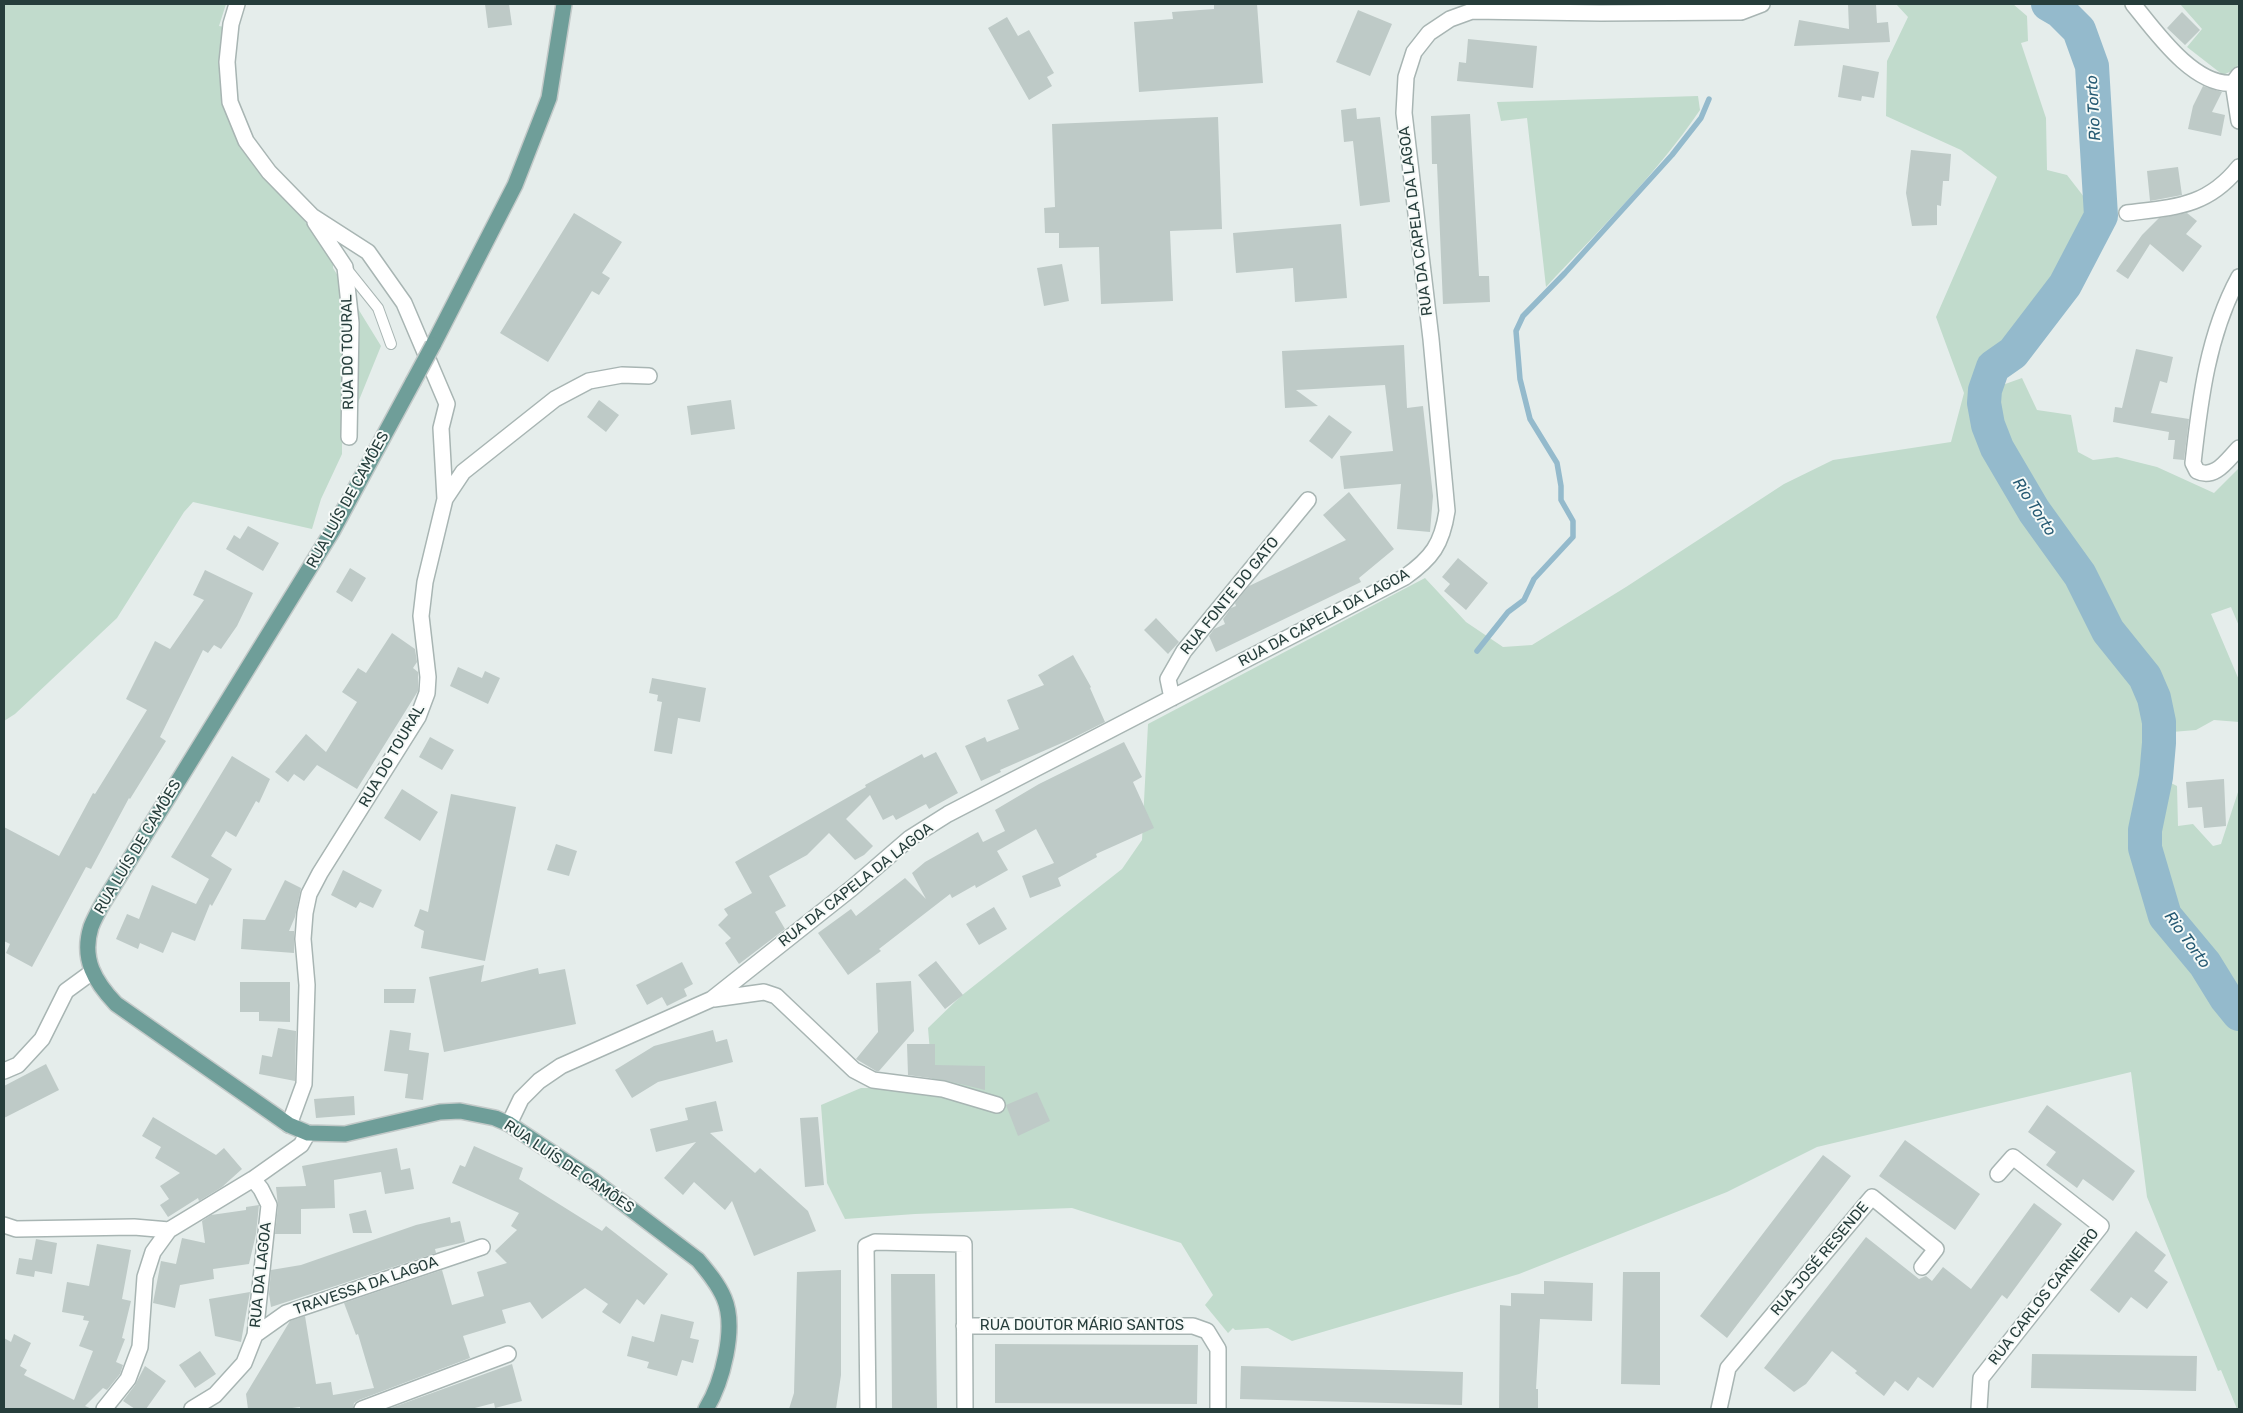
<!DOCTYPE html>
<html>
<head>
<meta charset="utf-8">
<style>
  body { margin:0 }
  #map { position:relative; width:2243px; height:1413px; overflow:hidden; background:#e5edeb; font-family:Rubik,sans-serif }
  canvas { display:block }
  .frame { position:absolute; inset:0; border:5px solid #263d3b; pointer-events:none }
</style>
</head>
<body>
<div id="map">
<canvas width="2243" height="1413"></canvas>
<div class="frame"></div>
</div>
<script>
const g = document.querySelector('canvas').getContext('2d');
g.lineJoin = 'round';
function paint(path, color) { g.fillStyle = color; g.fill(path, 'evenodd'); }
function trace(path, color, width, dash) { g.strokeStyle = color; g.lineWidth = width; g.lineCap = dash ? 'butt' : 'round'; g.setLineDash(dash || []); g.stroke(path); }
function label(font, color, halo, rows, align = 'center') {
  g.font = font + ' Rubik,sans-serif'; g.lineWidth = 4; g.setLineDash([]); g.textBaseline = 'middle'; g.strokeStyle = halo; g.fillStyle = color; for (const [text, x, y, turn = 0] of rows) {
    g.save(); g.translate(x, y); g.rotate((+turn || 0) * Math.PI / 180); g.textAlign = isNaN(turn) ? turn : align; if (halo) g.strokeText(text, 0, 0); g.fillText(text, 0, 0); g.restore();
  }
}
const green = new Path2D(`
  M 4,4 L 226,4 L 219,26 L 224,27 L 220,45 L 232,126 L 333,258 L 333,268 L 381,346 L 342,442 L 342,454 L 321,499 L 312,529 L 193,502 L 184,512 L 117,618 L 15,714 L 4,721 Z
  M 1896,4 L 2013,4 L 2027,16 L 2028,41 L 2021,43 L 2046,118 L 2047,170 L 2067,175 L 2098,215 L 2063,283 L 2011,351 L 1991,365 L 1983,389 L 1981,403 L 1986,426 L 1995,449 L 2032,512 L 2077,576 L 2106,633 L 2143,678 L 2151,699 L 2156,722 L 2157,743 L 2153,777 L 2163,781 L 2167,748 L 2157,673 L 2127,642 L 2096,589 L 2088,565 L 2069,544 L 2044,511 L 2015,460 L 1995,431 L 1994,388 L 2022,378 L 2037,410 L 2071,415 L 2078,452 L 2093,460 L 2117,457 L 2157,467 L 2214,493 L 2239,468 L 2239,626 L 2231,607 L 2211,614 L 2239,680 L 2239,722 L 2214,720 L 2196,730 L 2172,732 L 2171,783 L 2177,786 L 2178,826 L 2193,824 L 2213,846 L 2221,844 L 2239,789 L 2239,1409 L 2237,1409 L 2221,1370 L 2218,1371 L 2147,1197 L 2131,1072 L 1817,1147 L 1727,1192 L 1519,1274 L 1292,1341 L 1268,1328 L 1235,1330 L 1233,1328 L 1228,1333 L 1205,1305 L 1213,1295 L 1181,1243 L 1072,1208 L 915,1214 L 845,1219 L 827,1183 L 821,1105 L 861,1088 L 933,1088 L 928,1028 L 961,996 L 1122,869 L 1142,840 L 1148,724 L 1425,578 L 1466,622 L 1503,647 L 1532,645 L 1626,587 L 1784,484 L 1833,460 L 1951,442 L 1964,393 L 1936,317 L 1997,177 L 1961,150 L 1886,116 L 1887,61 L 1908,17 Z
  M 2180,4 L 2239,4 L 2239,63 L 2236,69 L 2223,75 L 2187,47 L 2202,29 Z
  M 1698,96 L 1700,110 C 1656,175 1599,230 1546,287 L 1527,118 L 1501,121 L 1497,102 Z`);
const stream = new Path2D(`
  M 1477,651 L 1508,612 L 1524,600 L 1534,579 L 1573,537 L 1573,521 L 1561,500 L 1561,486 L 1557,463 L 1530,419 L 1520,379 L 1516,331 L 1523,316 L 1565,273 L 1672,155 L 1701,118 L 1709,99`);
const river = new Path2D(`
  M 2048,4 L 2060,11 L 2079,30 L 2092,66 L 2101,216 L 2065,285 L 2013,353 L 1993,367 L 1985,390 L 1984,403 L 1988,425 L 1997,448 L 2034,511 L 2080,575 L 2108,631 L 2145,677 L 2154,698 L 2159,722 L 2159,743 L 2156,777 L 2145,830 L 2145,848 L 2165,916 L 2205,964 L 2226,998 L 2239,1014`);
const building = new Path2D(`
  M 485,4 L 509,4 L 512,25 L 488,28 Z
  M 1214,4 L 1257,4 L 1263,83 L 1139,92 L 1134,22 L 1173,19 L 1172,12 L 1214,9 Z
  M 1848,4 L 1876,4 L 1877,23 L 1888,22 L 1890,42 L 1794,46 L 1799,20 L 1849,29 Z
  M 1358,10 L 1392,24 L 1370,76 L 1336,62 Z
  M 2182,12 L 2200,30 L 2185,45 L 2167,28 Z
  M 1007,17 L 1018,36 L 1029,30 L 1054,73 L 1047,77 L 1052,86 L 1029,100 L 988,28 Z
  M 1468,39 L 1537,46 L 1533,88 L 1457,81 L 1459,62 L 1466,63 Z
  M 1843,65 L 1879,72 L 1874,98 L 1862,96 L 1861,101 L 1838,97 Z
  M 2203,86 L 2222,92 L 2212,112 L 2225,115 L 2221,136 L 2188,129 L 2193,106 Z
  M 1356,108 L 1357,119 L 1380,117 L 1390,202 L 1360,206 L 1353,141 L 1344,142 L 1341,110 Z
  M 1470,114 L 1479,276 L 1489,276 L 1490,302 L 1443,304 L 1437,164 L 1432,164 L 1431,116 Z
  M 1218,117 L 1222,229 L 1170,231 L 1173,301 L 1101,304 L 1099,247 L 1059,248 L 1059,233 L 1045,233 L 1044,208 L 1055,207 L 1052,124 Z
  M 1911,150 L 1951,154 L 1949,181 L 1943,181 L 1941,206 L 1937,205 L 1937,225 L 1912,226 L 1906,193 Z
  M 2178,167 L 2182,195 L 2150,201 L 2147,171 Z
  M 574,213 L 622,242 L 602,273 L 610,278 L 599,295 L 592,291 L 548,362 L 500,333 Z
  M 2187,213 L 2197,221 L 2186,234 L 2202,246 L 2183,272 L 2150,244 L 2128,279 L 2116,271 L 2142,235 L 2159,218 Z
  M 1341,224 L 1347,298 L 1295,302 L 1293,268 L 1236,273 L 1233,233 Z
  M 1062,264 L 1069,301 L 1044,306 L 1037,268 Z
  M 1404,345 L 1407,408 L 1423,406 L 1433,496 L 1430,532 L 1397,529 L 1401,484 L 1344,489 L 1340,456 L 1393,451 L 1385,385 L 1296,390 L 1318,406 L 1285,408 L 1282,351 Z
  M 2136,349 L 2173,357 L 2167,383 L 2160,381 L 2151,413 L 2189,419 L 2184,460 L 2173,459 L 2175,440 L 2168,440 L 2169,432 L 2113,422 L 2115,407 L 2122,408 Z
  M 599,400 L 619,415 L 606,432 L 587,417 Z
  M 731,400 L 735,429 L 691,435 L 687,406 Z
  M 1329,415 L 1352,432 L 1332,459 L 1309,441 Z
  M 1349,492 L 1394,549 L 1359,578 L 1361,582 L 1216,652 L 1209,636 L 1214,629 L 1225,624 L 1223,619 L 1231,608 L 1236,606 L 1235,603 L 1249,586 L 1346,540 L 1323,515 Z
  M 248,526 L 279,543 L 263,571 L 226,549 L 234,535 L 240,539 Z
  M 1458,558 L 1488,583 L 1466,610 L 1444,591 L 1450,584 L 1442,577 Z
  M 350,568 L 366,578 L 352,602 L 336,592 Z
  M 205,570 L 253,593 L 237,626 L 221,649 L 214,645 L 208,653 L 203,650 L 160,737 L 166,741 L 130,799 L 129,798 L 91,869 L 86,867 L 32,967 L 6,953 L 10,944 L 4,941 L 4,827 L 59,856 L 93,793 L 95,794 L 147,710 L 126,699 L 155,641 L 170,649 L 204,600 L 193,595 Z
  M 1156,618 L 1179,642 L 1168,654 L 1144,630 Z
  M 392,633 L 415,649 L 417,662 L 413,668 L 418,672 L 418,691 L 357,789 L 317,765 L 304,781 L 294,774 L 288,782 L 275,772 L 306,734 L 326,752 L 357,702 L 342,692 L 358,668 L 366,673 Z
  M 1073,655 L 1091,687 L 1090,688 L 1105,722 L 1071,739 L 1000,770 L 1001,772 L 981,781 L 965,746 L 985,737 L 987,742 L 1019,729 L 1007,700 L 1044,685 L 1038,675 Z
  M 458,667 L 482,678 L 485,671 L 500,678 L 488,704 L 450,686 Z
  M 652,678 L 706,688 L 700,722 L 678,718 L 672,754 L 654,751 L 662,702 L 657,701 L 658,695 L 649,693 Z
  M 430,737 L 454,750 L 442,770 L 419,757 Z
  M 1124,742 L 1142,777 L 1133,782 L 1154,828 L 1096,854 L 1097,857 L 1058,878 L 1061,886 L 1030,898 L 1022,876 L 1054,863 L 1036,829 L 997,851 L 1008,870 L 976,888 L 975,885 L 952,898 L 950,894 L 879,949 L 881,951 L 848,975 L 818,933 L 851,909 L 856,916 L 905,878 L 926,899 L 912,873 L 925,862 L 978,832 L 983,842 L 1005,831 L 995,810 L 1039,784 Z
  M 936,752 L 958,793 L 929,809 L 926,804 L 896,820 L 893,815 L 883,820 L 870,795 L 846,819 L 873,846 L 864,855 L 855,860 L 829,833 L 807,855 L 769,876 L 786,906 L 775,912 L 785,929 L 739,964 L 725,943 L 731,938 L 718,925 L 728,915 L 724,909 L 752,893 L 735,862 L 866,787 L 865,785 L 922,754 L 924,758 Z
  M 232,756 L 270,779 L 259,803 L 256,801 L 236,837 L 226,831 L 211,856 L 232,869 L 212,906 L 210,904 L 195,941 L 172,932 L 163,953 L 140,943 L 138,949 L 116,939 L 127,914 L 139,919 L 152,885 L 196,904 L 209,879 L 171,857 Z
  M 2224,779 L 2226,826 L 2204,828 L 2202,807 L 2188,808 L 2186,782 Z
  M 402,789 L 438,812 L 420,841 L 384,818 Z
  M 451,794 L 516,807 L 485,961 L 421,948 L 424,931 L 414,926 L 420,909 L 428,912 Z
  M 556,844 L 577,851 L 569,876 L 547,870 Z
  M 343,870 L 382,890 L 373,908 L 360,902 L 356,908 L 331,895 Z
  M 285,880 L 301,888 L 295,917 L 289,931 L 294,931 L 294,953 L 241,949 L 243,919 L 265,920 Z
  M 994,907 L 1007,929 L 979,945 L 966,924 Z
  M 936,961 L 963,995 L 945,1009 L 918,975 Z
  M 682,962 L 693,984 L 684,989 L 687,996 L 667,1006 L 662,997 L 647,1005 L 636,985 Z
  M 484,965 L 481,982 L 538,968 L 539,974 L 565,969 L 576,1024 L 444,1052 L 429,977 Z
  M 911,981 L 914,1031 L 879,1071 L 876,1071 L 856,1059 L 878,1032 L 876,983 Z
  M 240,982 L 290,982 L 290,1022 L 259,1021 L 259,1012 L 240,1012 Z
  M 384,989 L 416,989 L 414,1003 L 384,1003 Z
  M 278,1028 L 296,1031 L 295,1081 L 259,1074 L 262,1055 L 272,1057 Z
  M 390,1030 L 411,1033 L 409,1050 L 429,1053 L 423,1100 L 405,1098 L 408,1074 L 384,1071 Z
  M 713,1030 L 716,1042 L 727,1039 L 733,1062 L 658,1082 L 632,1098 L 615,1070 L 654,1046 Z
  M 907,1044 L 935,1044 L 935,1065 L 985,1066 L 985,1090 L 944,1080 L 908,1075 Z
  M 46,1064 L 59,1090 L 4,1118 L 4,1086 Z
  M 1037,1092 L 1050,1121 L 1018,1136 L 1006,1105 Z
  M 354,1096 L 355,1115 L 316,1118 L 314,1099 Z
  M 716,1101 L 723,1131 L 710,1133 L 755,1173 L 760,1168 L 808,1211 L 816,1231 L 754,1256 L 732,1201 L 725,1210 L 694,1182 L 683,1195 L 664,1178 L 696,1142 L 656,1152 L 650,1129 L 688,1120 L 685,1108 Z
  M 2047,1105 L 2135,1171 L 2113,1201 L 2083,1179 L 2077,1188 L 2046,1165 L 2056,1152 L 2028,1132 Z
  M 153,1117 L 216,1155 L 224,1148 L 242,1169 L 222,1187 L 199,1201 L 198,1198 L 168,1217 L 160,1205 L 169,1199 L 160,1186 L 180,1173 L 155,1158 L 161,1147 L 142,1136 Z
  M 818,1117 L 824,1185 L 805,1187 L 800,1118 Z
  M 1905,1140 L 1980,1194 L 1955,1230 L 1879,1176 Z
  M 474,1146 L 523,1168 L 519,1179 L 602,1231 L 606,1226 L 668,1274 L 644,1305 L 637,1299 L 620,1324 L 602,1312 L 608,1304 L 585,1288 L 542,1319 L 530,1302 L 502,1310 L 506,1323 L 463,1336 L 470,1358 L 359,1400 L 354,1403 L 353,1409 L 300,1409 L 300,1407 L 284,1409 L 248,1409 L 246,1394 L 290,1321 L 305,1316 L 316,1384 L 331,1382 L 333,1395 L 374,1388 L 358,1334 L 356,1335 L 344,1303 L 442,1270 L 452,1305 L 484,1296 L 477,1272 L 507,1263 L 495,1251 L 517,1230 L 511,1226 L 519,1213 L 452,1183 L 460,1165 L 465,1167 Z
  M 397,1148 L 401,1170 L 410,1168 L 414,1189 L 385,1194 L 381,1172 L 334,1180 L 335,1208 L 301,1209 L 301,1234 L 275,1234 L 278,1206 L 276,1187 L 306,1186 L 302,1166 Z
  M 1823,1155 L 1851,1176 L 1727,1338 L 1700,1316 Z
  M 2034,1203 L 2062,1224 L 2007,1299 L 2002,1295 L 1933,1388 L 1918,1377 L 1908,1391 L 1895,1381 L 1884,1396 L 1855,1373 L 1857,1371 L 1832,1351 L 1806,1384 L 1794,1392 L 1764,1368 L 1866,1237 L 1919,1279 L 1926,1276 L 1932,1281 L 1943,1267 L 1971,1289 Z
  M 259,1205 L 256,1234 L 249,1264 L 213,1269 L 214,1279 L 180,1285 L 175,1308 L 153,1303 L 161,1261 L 176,1264 L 182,1238 L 205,1243 L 202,1221 L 211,1215 L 246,1210 L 246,1207 Z
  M 366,1210 L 372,1233 L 353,1233 L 349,1214 Z
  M 450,1217 L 451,1223 L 460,1221 L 465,1242 L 435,1249 L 436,1253 L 271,1307 L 269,1294 L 271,1270 L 301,1265 L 416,1225 Z
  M 2136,1231 L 2166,1255 L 2154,1271 L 2168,1282 L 2147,1309 L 2131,1297 L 2119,1313 L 2090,1290 Z
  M 36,1239 L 57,1243 L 52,1274 L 35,1271 L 34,1277 L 16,1274 L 19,1258 L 32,1260 Z
  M 97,1244 L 131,1250 L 122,1299 L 131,1301 L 122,1338 L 125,1339 L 116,1362 L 123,1365 L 120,1374 L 107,1390 L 103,1388 L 85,1406 L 92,1409 L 4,1409 L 4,1338 L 11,1342 L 14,1334 L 31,1343 L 20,1366 L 27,1370 L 24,1375 L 74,1400 L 93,1351 L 79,1346 L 89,1321 L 83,1320 L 84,1316 L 62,1312 L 67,1282 L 89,1286 Z
  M 841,1270 L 841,1375 L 836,1409 L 789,1409 L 794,1393 L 797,1272 Z
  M 1623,1272 L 1660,1272 L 1660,1385 L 1621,1384 Z
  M 891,1274 L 935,1274 L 937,1409 L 892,1409 Z
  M 1544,1281 L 1593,1283 L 1592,1321 L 1540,1319 L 1536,1389 L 1538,1389 L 1538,1409 L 1499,1409 L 1500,1305 L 1511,1306 L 1511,1293 L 1544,1294 Z
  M 250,1292 L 241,1342 L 215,1336 L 209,1299 Z
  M 661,1314 L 694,1322 L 690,1338 L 699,1340 L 693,1363 L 682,1360 L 677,1376 L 647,1368 L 649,1362 L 627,1356 L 632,1336 L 654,1342 Z
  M 995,1344 L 1198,1345 L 1197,1404 L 995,1403 Z
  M 200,1351 L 216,1374 L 195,1388 L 179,1365 Z
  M 2032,1354 L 2197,1356 L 2196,1391 L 2031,1388 Z
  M 512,1364 L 522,1401 L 495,1408 L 494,1403 L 471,1409 L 388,1409 Z
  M 145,1366 L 166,1381 L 146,1409 L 135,1409 L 123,1401 L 135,1385 Z
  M 1241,1366 L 1463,1372 L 1462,1405 L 1240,1399 Z`);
const lane = new Path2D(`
  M 346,268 L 378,308 L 391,344`);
const street = new Path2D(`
  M 237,4 L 231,24 L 227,62 L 230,102 L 246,141 L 269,172 L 312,216 L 368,252 L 404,303 L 447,404 L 441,428 L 445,499 L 425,582 L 421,616 L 428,677 L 427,693 L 418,717 L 320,873 L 309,894 L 305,913 L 303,939 L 307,985 L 304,1084 L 289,1125
  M 2133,4 C 2155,31 2194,87 2233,83 L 2239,75
  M 2233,83 L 2239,121
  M 2127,213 C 2175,207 2207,207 2239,167
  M 315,222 L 345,267 L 351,323 L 349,437
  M 2239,277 C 2208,334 2200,399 2193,463 L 2197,471 C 2215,480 2227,460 2239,448
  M 445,499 L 463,472 L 555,399 L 589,381 L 622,375 L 649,376
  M 1172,698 L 1168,679 L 1184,651 L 1308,500
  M 714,999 L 764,992 L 776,996 L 854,1070 L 873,1080 L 943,1089 L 997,1105
  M 4,1071 L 18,1065 L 42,1039 L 66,991 L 92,972
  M 509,1124 L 521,1099 L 539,1081 L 561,1066 L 712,999 L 852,888 L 910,838 L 948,814 L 1405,577 C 1432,558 1442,544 1447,511 L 1431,339 L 1404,113 L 1406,77 L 1414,52 L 1429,33 L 1450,19 L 1472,11 L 1601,13 L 1741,12 L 1762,4
  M 4,1225 L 16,1229 L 134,1227 L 169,1230
  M 964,1326 L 1193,1326 L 1207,1331 L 1218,1349 L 1218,1409
  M 255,1335 L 286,1313 L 482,1247
  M 104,1409 L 128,1379 L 140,1347 L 145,1277 L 153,1252 L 169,1230 L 253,1179 L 301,1145 L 308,1133
  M 192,1409 L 215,1395 L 244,1363 L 255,1335 L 269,1205 L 261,1189 L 253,1179
  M 362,1409 L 508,1354
  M 868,1409 L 866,1246 L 875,1242 L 964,1244 L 965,1409
  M 1719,1409 L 1728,1368 L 1872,1197 L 1936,1249 L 1922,1267
  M 1979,1409 L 1981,1378 L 2101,1226 L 2013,1157 L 1998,1174`);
const primary = new Path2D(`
  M 433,345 L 515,185 L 549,98 L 564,4
  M 413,382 L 333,530 L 103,903 C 99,910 94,919 91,927 C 81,959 95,982 116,1004 L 289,1125 L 308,1133 L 345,1134 L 440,1112 L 460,1111 L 495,1118 L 509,1124 L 590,1178 L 698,1260 C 708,1272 718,1284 724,1298 C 737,1328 722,1383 706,1409`);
const primaryBridge = new Path2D(`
  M 413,382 L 433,345`);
const streetNames = [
  ["RUA DA CAPELA DA LAGOA",1416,221,-97],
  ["RUA DO TOURAL",348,352,-91],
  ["RUA LUÍS DE CAMÕES",348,500,-61],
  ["RUA FONTE DO GATO",1230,596,-51],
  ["RUA DA CAPELA DA LAGOA",1324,618,-28],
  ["RUA DO TOURAL",392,756,-60],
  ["RUA LUÍS DE CAMÕES",138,847,-59],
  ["RUA DA CAPELA DA LAGOA",856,885,-38],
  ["RUA LUÍS DE CAMÕES",569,1167,34],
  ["RUA JOSÉ RESENDE",1820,1259,-50],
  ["RUA DA LAGOA",261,1275,-84],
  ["TRAVESSA DA LAGOA",366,1286,-19],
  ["RUA CARLOS CARNEIRO",2044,1297,-52],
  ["RUA DOUTOR MÁRIO SANTOS",1082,1326]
];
const waterNames = [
  ["Rio Torto",2094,108,-93],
  ["Rio Torto",2034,507,57],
  ["Rio Torto",2187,940,54]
];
paint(green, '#c1dbcc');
trace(stream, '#94bacc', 5.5);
trace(river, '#94bacc', 34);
paint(building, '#becac7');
trace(lane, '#a8b5b3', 12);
trace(street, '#a8b5b3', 18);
trace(primary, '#c2c9c8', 18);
trace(lane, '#fff', 10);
trace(street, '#fff', 15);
trace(primary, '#6f9e99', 15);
trace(primaryBridge, '#c2c9c8', 18, []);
trace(primaryBridge, '#6f9e99', 15);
label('15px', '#263d3b', '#f6faf8', streetNames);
label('italic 16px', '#265a73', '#f6faf8', waterNames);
</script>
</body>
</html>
